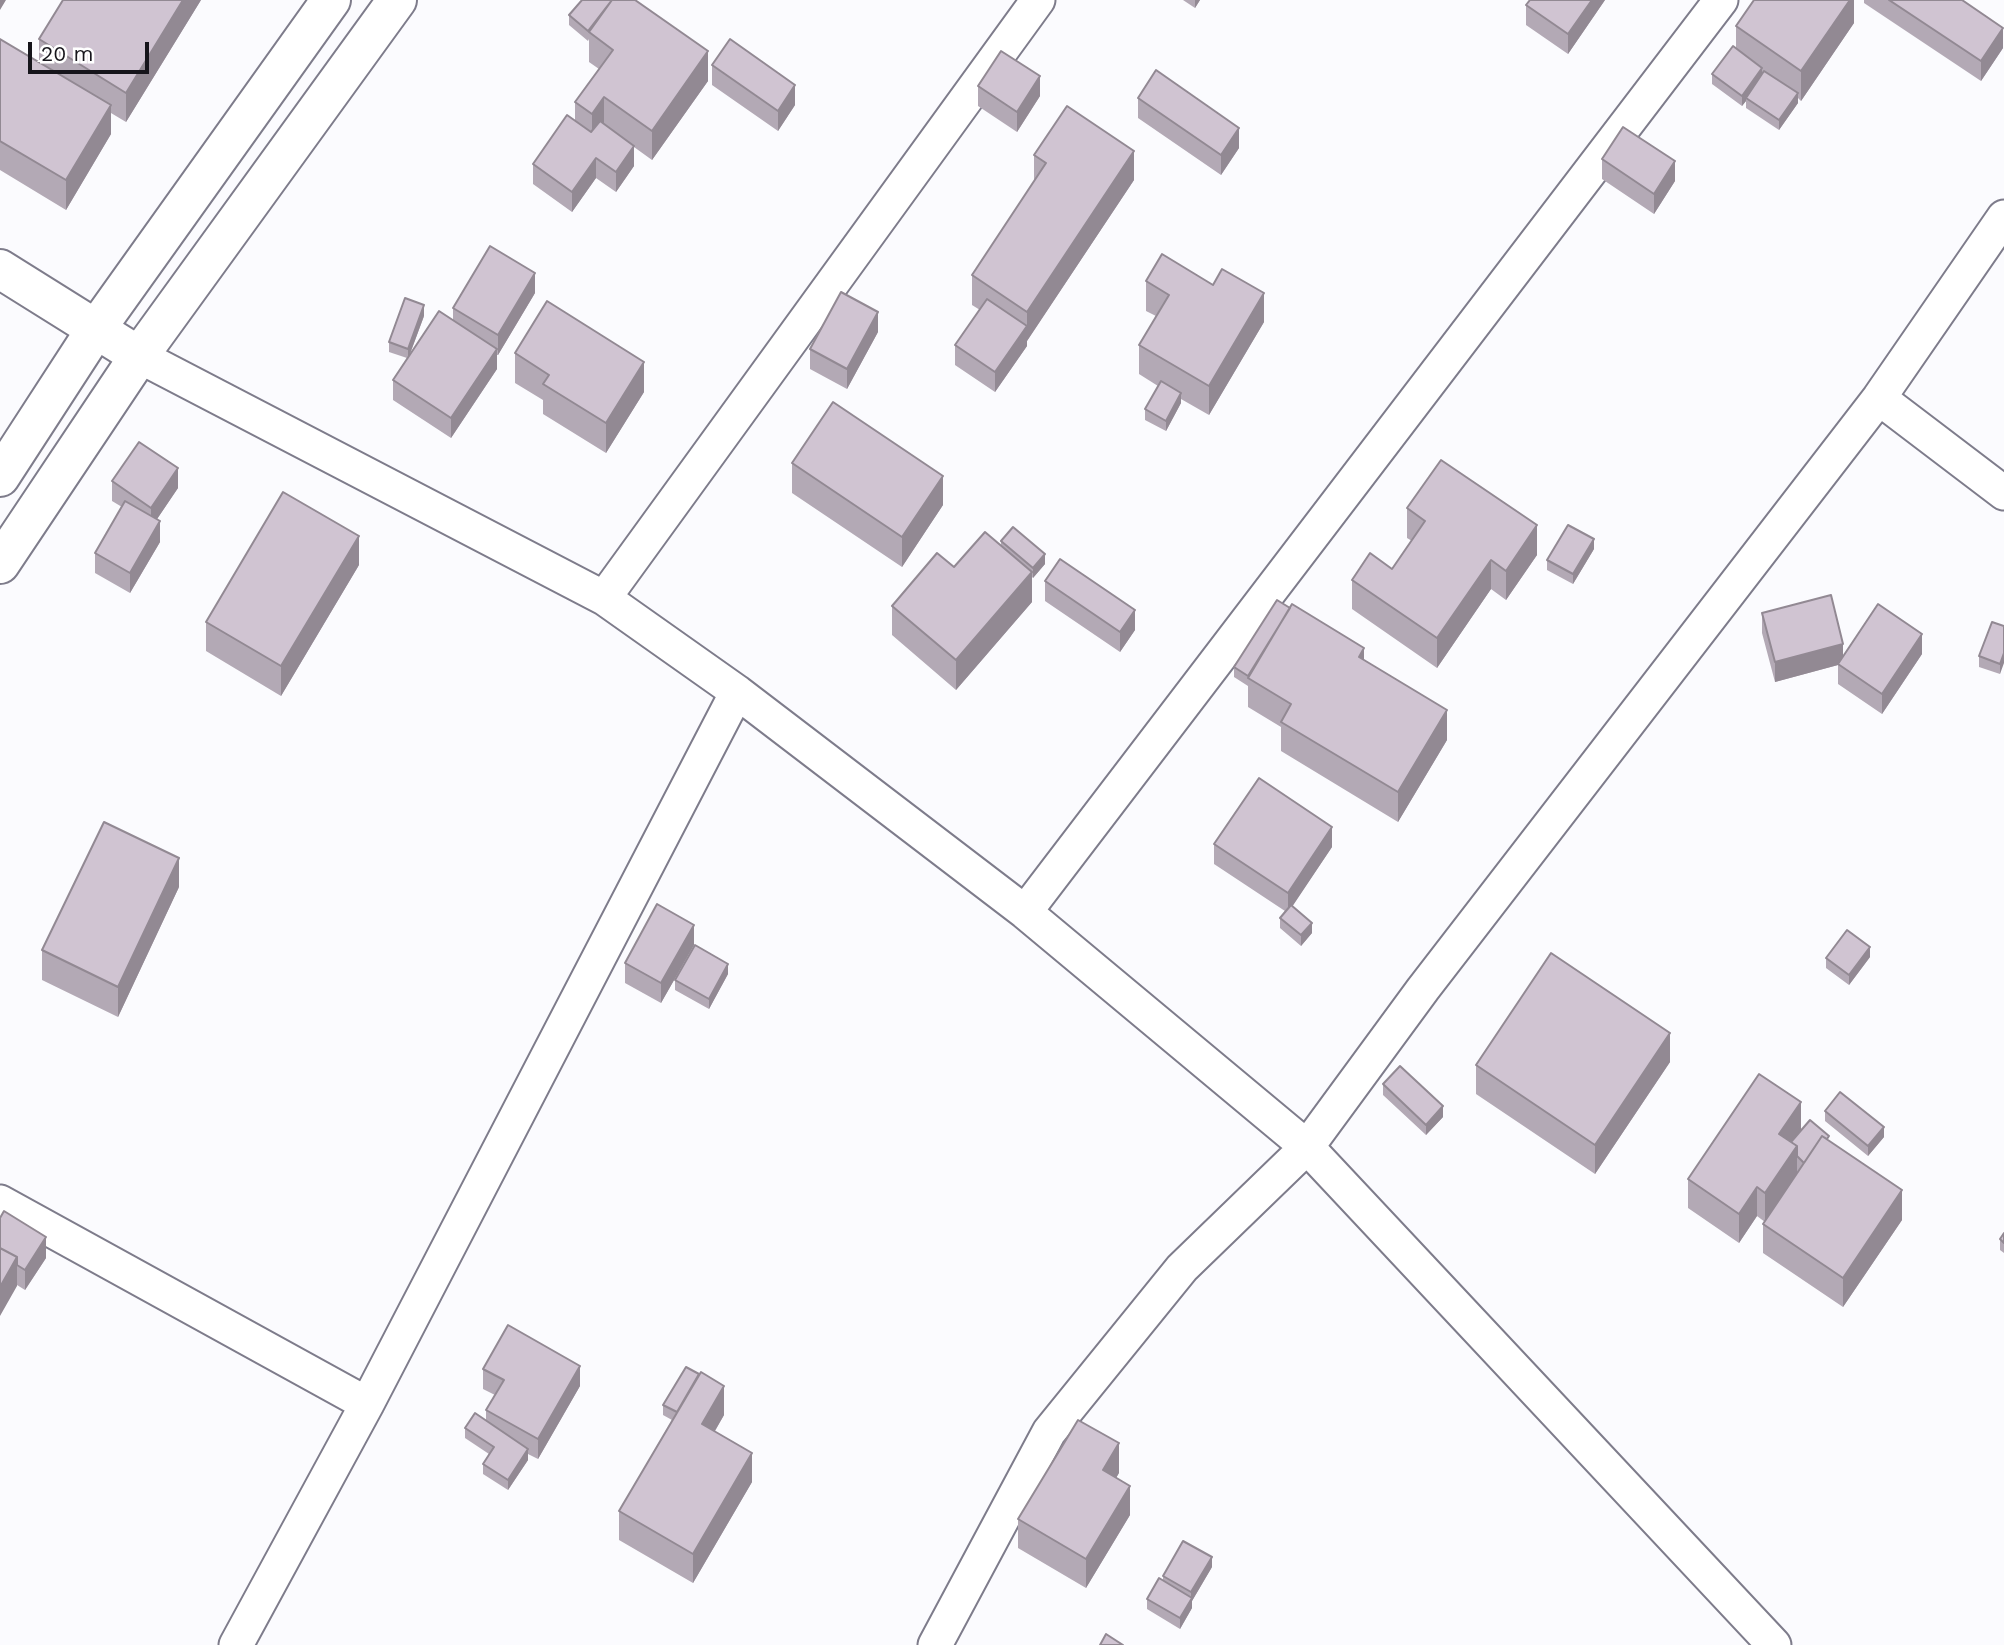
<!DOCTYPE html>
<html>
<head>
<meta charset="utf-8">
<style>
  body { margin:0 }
  #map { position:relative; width:2004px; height:1645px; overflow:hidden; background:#fbfbfe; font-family:"Work Sans",sans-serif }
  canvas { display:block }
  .scale { position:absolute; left:28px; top:42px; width:121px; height:32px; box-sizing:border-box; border:4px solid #16151b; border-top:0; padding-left:9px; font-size:21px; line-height:24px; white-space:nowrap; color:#16151b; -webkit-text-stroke:5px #fff; paint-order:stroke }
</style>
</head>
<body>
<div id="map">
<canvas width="2004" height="1645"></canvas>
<div class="scale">20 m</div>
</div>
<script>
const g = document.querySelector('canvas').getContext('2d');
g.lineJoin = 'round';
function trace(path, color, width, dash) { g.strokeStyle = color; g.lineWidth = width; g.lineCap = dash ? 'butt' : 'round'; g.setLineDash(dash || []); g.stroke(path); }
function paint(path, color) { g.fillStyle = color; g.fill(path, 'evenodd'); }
const minor = new Path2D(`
  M 139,356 L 604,598 L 737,692 L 1025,912 L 1307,1147 L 1423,989 L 1879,398 L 2004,217
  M 1879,398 L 2004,493
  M 604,598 L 1038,0
  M 1025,912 L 1721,0
  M 0,1202 L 367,1404
  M 236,1645 L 367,1404 L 737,692
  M 935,1645 L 1049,1432 L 1182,1268 L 1307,1147 L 1774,1645`);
const tertiary = new Path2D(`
  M 0,269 L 139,356`);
const secondary = new Path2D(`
  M 0,477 L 96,329 L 331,0
  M 0,564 L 139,356 L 397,0`);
const wall = new Path2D(`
  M 201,0 L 126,122 L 111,113 L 111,134 L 66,210 L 0,170 L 0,39 L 39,62 L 39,39 Z
  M 1183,0 L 1200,0 L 1195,8 Z
  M 1605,0 L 1568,54 L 1526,25 L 1526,5 Z
  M 1854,0 L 1854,23 L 1801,101 L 1798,98 L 1798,103 L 1779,130 L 1746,108 L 1746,101 L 1742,106 L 1712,84 L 1712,74 L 1736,49 L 1736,26 Z
  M 1864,0 L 1962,0 L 2003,48 L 1981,81 L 1864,3 Z
  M 569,15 L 708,81 L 652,160 L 634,147 L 634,166 L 616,192 L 596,178 L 572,212 L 533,184 L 533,164 L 575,121 L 575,102 L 599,69 L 589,62 L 589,39 L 588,41 L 569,25 Z
  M 712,65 L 795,105 L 778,131 L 712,85 Z
  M 978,86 L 1040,96 L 1017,132 L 978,106 Z
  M 1138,98 L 1239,148 L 1221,175 L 1138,118 Z
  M 1034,155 L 1134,180 L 1027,341 L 1027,346 L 995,392 L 955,365 L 955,345 L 980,310 L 972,305 L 972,275 L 1034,182 Z
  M 1602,159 L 1675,181 L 1654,214 L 1602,179 Z
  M 1146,281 L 1264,322 L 1209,415 L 1181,399 L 1181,403 L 1166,431 L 1145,420 L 1145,409 L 1158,386 L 1139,374 L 1139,345 L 1156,316 L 1146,311 Z
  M 535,293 L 498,355 L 497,355 L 497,369 L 451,438 L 393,400 L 393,380 L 407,358 L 389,352 L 389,342 L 424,316 L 410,354 L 453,320 L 453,308 Z
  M 878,332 L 847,389 L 810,369 L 810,349 Z
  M 515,353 L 644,392 L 606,453 L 543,414 L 543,400 L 515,383 Z
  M 792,463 L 943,505 L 902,567 L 792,493 Z
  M 112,481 L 178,488 L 157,519 L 160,542 L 130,593 L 95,573 L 95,553 L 122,507 L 112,501 Z
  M 1407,508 L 1537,555 L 1506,600 L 1491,589 L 1437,668 L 1352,609 L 1352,580 L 1392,569 L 1412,541 L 1407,538 Z
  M 1001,541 L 1045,564 L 1033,578 L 1032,577 L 1032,602 L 956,690 L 892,635 L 892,606 L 954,567 L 1001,545 Z
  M 1594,549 L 1573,584 L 1547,570 L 1547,560 Z
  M 359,565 L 281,696 L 206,651 L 206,622 Z
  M 1045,581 L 1135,630 L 1120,652 L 1045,601 Z
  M 1762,613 L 1843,656 L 1922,654 L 1882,714 L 1838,684 L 1838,665 L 1775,682 L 1762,633 Z
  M 2004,626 L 2000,674 L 1979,667 L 1979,656 Z
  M 1364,660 L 1447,740 L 1398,822 L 1281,751 L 1281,727 L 1248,707 L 1248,686 L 1234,677 L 1234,667 Z
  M 1214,844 L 1332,847 L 1292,906 L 1312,933 L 1301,946 L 1280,928 L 1280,918 L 1285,911 L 1214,864 Z
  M 179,887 L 118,1017 L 42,980 L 42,950 Z
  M 694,945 L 661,1003 L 625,983 L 625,963 Z
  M 1870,957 L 1849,985 L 1826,968 L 1826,958 Z
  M 728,974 L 709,1009 L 675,990 L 675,980 Z
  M 1670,1062 L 1595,1174 L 1476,1094 L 1476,1065 Z
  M 1383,1084 L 1443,1117 L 1426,1135 L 1383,1095 Z
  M 1825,1111 L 1884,1137 L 1868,1156 L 1825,1121 Z
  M 1801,1131 L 1829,1141 L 1902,1220 L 1843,1307 L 1763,1253 L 1763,1224 L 1765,1222 L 1757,1216 L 1739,1243 L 1688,1208 L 1688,1179 Z
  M 0,1218 L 46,1258 L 25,1290 L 17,1285 L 17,1286 Z
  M 2004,1233 L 2004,1253 L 2000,1250 L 2000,1239 Z
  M 483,1369 L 580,1386 L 538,1459 L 528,1454 L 528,1460 L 508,1490 L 483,1474 L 483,1464 L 489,1454 L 465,1438 L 465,1428 L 486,1421 L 486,1410 L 495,1395 L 483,1389 Z
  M 663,1405 L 724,1415 L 715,1431 L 752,1482 L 693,1583 L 619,1540 L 619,1511 L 672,1420 L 663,1415 Z
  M 1119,1473 L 1116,1478 L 1130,1515 L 1086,1588 L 1018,1548 L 1018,1519 Z
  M 1212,1567 L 1192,1601 L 1192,1608 L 1180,1629 L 1147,1609 L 1147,1599 L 1163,1581 L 1163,1576 Z`);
const shadedWall = new Path2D(`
  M 0,0 L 6,0 L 0,10 Z
  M 183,0 L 201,0 L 126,122 L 126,93 Z
  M 1195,0 L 1200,0 L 1195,8 Z
  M 1592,0 L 1605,0 L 1568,54 L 1568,34 Z
  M 1850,0 L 1854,0 L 1854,23 L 1801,101 L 1801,71 Z
  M 2003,28 L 2003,48 L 1981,81 L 1981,61 Z
  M 708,51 L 708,81 L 652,160 L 652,131 Z
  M 1762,68 L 1762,78 L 1746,98 L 1746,101 L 1742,106 L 1742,96 Z
  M 1040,76 L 1040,96 L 1017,132 L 1017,112 Z
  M 795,85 L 795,105 L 778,131 L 778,111 Z
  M 1798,93 L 1798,103 L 1779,130 L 1779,120 Z
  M 604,97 L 604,126 L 592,144 L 592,114 Z
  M 111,105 L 111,134 L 66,210 L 66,180 Z
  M 1239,128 L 1239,148 L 1221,175 L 1221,155 Z
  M 634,146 L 634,166 L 616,192 L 616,172 Z
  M 1134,151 L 1134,180 L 1027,341 L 1027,346 L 995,392 L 995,372 L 1027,326 L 1027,312 Z
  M 596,158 L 596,178 L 572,212 L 572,192 Z
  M 1675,161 L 1675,181 L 1654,214 L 1654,194 Z
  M 535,273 L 535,293 L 498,355 L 498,335 Z
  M 1264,293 L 1264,322 L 1209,415 L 1209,386 Z
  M 424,305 L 424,316 L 408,359 L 408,349 Z
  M 878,312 L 878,332 L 847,389 L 847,369 Z
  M 497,349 L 497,369 L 451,438 L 451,418 Z
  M 644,362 L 644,392 L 606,453 L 606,423 Z
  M 1181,393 L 1181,403 L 1166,431 L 1166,421 Z
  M 178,468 L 178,488 L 151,528 L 151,508 Z
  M 943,476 L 943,505 L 902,567 L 902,537 Z
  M 160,521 L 160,542 L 130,593 L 130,573 Z
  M 1537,525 L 1537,555 L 1506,600 L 1506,571 Z
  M 359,536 L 359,565 L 281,696 L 281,666 Z
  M 1594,539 L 1594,549 L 1573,584 L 1573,574 Z
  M 1045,554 L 1045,564 L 1033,578 L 1033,568 Z
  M 1491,560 L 1491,589 L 1437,668 L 1437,638 Z
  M 1032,572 L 1032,602 L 956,690 L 956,660 Z
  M 1135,610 L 1135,630 L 1120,652 L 1120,632 Z
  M 1922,634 L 1922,654 L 1882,714 L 1882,694 Z
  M 1843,644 L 1843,664 L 1838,664 L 1838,665 L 1775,682 L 1775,662 Z
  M 1364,648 L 1364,677 L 1359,657 Z
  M 2004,653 L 2004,663 L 2000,674 L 2000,664 Z
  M 1447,710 L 1447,740 L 1398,822 L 1398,792 Z
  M 1332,827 L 1332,847 L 1288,913 L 1288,893 Z
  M 179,858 L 179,887 L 118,1017 L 118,987 Z
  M 1312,923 L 1312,933 L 1301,946 L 1301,935 Z
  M 694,925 L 694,945 L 661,1003 L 661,983 Z
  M 1870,947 L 1870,957 L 1849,985 L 1849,975 Z
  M 728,964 L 728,974 L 709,1009 L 709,999 Z
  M 1670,1033 L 1670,1062 L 1595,1174 L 1595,1145 Z
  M 1801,1102 L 1801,1132 L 1789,1149 L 1779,1134 Z
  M 1443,1106 L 1443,1117 L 1426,1135 L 1426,1125 Z
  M 1884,1127 L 1884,1137 L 1868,1156 L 1868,1146 Z
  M 1797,1146 L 1797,1176 L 1765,1222 L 1765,1193 Z
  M 1757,1187 L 1757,1216 L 1739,1243 L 1739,1214 Z
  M 1902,1190 L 1902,1220 L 1843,1307 L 1843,1278 Z
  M 46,1237 L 46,1258 L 25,1290 L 25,1270 Z
  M 17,1257 L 17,1286 L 0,1316 L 0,1287 Z
  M 580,1366 L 580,1386 L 538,1459 L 538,1439 Z
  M 724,1386 L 724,1415 L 702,1453 L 702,1424 Z
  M 1119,1443 L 1119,1473 L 1103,1499 L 1103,1470 Z
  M 528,1449 L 528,1460 L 508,1490 L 508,1480 Z
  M 752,1453 L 752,1482 L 693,1583 L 693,1554 Z
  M 1130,1486 L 1130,1515 L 1086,1588 L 1086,1559 Z
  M 1212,1557 L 1212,1567 L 1192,1601 L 1192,1608 L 1180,1629 L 1180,1618 L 1191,1599 L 1191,1592 Z`);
const building = new Path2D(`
  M 63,0 L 183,0 L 126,93 L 39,39 Z
  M 582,0 L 612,0 L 588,31 L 569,15 Z
  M 612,0 L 635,0 L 708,51 L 652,131 L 604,97 L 592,114 L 575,102 L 613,50 L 589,32 Z
  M 1530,0 L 1592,0 L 1568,34 L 1526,5 Z
  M 1754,0 L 1850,0 L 1801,71 L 1736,26 Z
  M 1889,0 L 1962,0 L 2003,28 L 1981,61 Z
  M 0,39 L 111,105 L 66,180 L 0,141 Z
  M 730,39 L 795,85 L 778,111 L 712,65 Z
  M 1733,46 L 1762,68 L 1742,96 L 1712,74 Z
  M 1001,51 L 1040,76 L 1017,112 L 978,86 Z
  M 1156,70 L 1239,128 L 1221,155 L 1138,98 Z
  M 1764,71 L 1798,93 L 1779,120 L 1746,98 Z
  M 1067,106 L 1134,151 L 1027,312 L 972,275 L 1046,163 L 1034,155 Z
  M 567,115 L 591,132 L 600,121 L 634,146 L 616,172 L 596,158 L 572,192 L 533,164 Z
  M 1623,127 L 1675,161 L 1654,194 L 1602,159 Z
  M 490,246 L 535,273 L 498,335 L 453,308 Z
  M 1162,254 L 1213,285 L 1222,269 L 1264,293 L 1209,386 L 1139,345 L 1169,295 L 1146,281 Z
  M 841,292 L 878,312 L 847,369 L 810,349 Z
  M 405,298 L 424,305 L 408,349 L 389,342 Z
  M 987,299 L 1027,326 L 995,372 L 955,345 Z
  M 547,301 L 644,362 L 606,423 L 543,384 L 549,375 L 515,353 Z
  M 439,311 L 497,349 L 451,418 L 393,380 Z
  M 1161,381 L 1181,393 L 1166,421 L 1145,409 Z
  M 833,402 L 943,476 L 902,537 L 792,463 Z
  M 139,442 L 178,468 L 151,508 L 112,481 Z
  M 1441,460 L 1537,525 L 1506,571 L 1491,560 L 1437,638 L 1352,580 L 1370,553 L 1392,569 L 1425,521 L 1407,508 Z
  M 283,492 L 359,536 L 281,666 L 206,622 Z
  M 125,501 L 160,521 L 130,573 L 95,553 Z
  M 1568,525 L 1594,539 L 1573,574 L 1547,560 Z
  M 1013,527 L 1045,554 L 1033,568 L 1001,541 Z
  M 985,532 L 1032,572 L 956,660 L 892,606 L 937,553 L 954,567 Z
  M 1060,559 L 1135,610 L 1120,632 L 1045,581 Z
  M 1831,595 L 1843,644 L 1775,662 L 1762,613 Z
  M 1277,600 L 1290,608 L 1248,676 L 1234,667 Z
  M 1292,604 L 1364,648 L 1359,657 L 1447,710 L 1398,792 L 1281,722 L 1291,704 L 1248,678 Z
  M 1878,604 L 1922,634 L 1882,694 L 1838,664 Z
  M 1992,622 L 2004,626 L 2004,653 L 2000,664 L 1979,656 Z
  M 1259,778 L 1332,827 L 1288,893 L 1214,844 Z
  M 104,822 L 179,858 L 118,987 L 42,950 Z
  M 657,904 L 694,925 L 661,983 L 625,963 Z
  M 1291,905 L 1312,923 L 1301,935 L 1280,918 Z
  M 1847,930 L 1870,947 L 1849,975 L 1826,958 Z
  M 695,945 L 728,964 L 709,999 L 675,980 Z
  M 1551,953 L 1670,1033 L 1595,1145 L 1476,1065 Z
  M 1400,1066 L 1443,1106 L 1426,1125 L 1383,1084 Z
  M 1759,1074 L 1801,1102 L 1779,1134 L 1797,1146 L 1765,1193 L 1757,1187 L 1739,1214 L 1688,1179 Z
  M 1840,1092 L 1884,1127 L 1868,1146 L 1825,1111 Z
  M 1810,1120 L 1829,1136 L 1827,1139 L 1822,1136 L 1804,1163 L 1797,1156 L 1797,1146 L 1791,1142 Z
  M 1822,1136 L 1902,1190 L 1843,1278 L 1763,1224 Z
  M 4,1211 L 46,1237 L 25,1270 L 17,1265 L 17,1257 L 0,1248 L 0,1218 Z
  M 2004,1233 L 2004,1243 L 2000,1239 Z
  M 0,1248 L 17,1257 L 0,1287 Z
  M 508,1325 L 580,1366 L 538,1439 L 486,1410 L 504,1380 L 483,1369 Z
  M 686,1367 L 699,1374 L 677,1412 L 663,1405 Z
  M 701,1372 L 724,1386 L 702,1424 L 752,1453 L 693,1554 L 619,1511 Z
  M 475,1413 L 528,1449 L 508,1480 L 483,1464 L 494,1447 L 465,1428 Z
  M 1078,1420 L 1119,1443 L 1103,1470 L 1130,1486 L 1086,1559 L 1018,1519 Z
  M 1183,1541 L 1212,1557 L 1191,1592 L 1163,1576 Z
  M 1159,1578 L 1192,1598 L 1180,1618 L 1147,1599 Z
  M 1106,1634 L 1123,1645 L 1100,1645 Z`);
trace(minor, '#7e7c8b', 37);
trace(tertiary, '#7e7c8b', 42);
trace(secondary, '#7e7c8b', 42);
trace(minor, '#fff', 33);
trace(tertiary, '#fff', 38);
trace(secondary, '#fff', 38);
paint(wall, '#b3a9b5');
paint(shadedWall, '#928993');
paint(building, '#d0c4d2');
trace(building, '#928993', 2);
</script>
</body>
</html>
